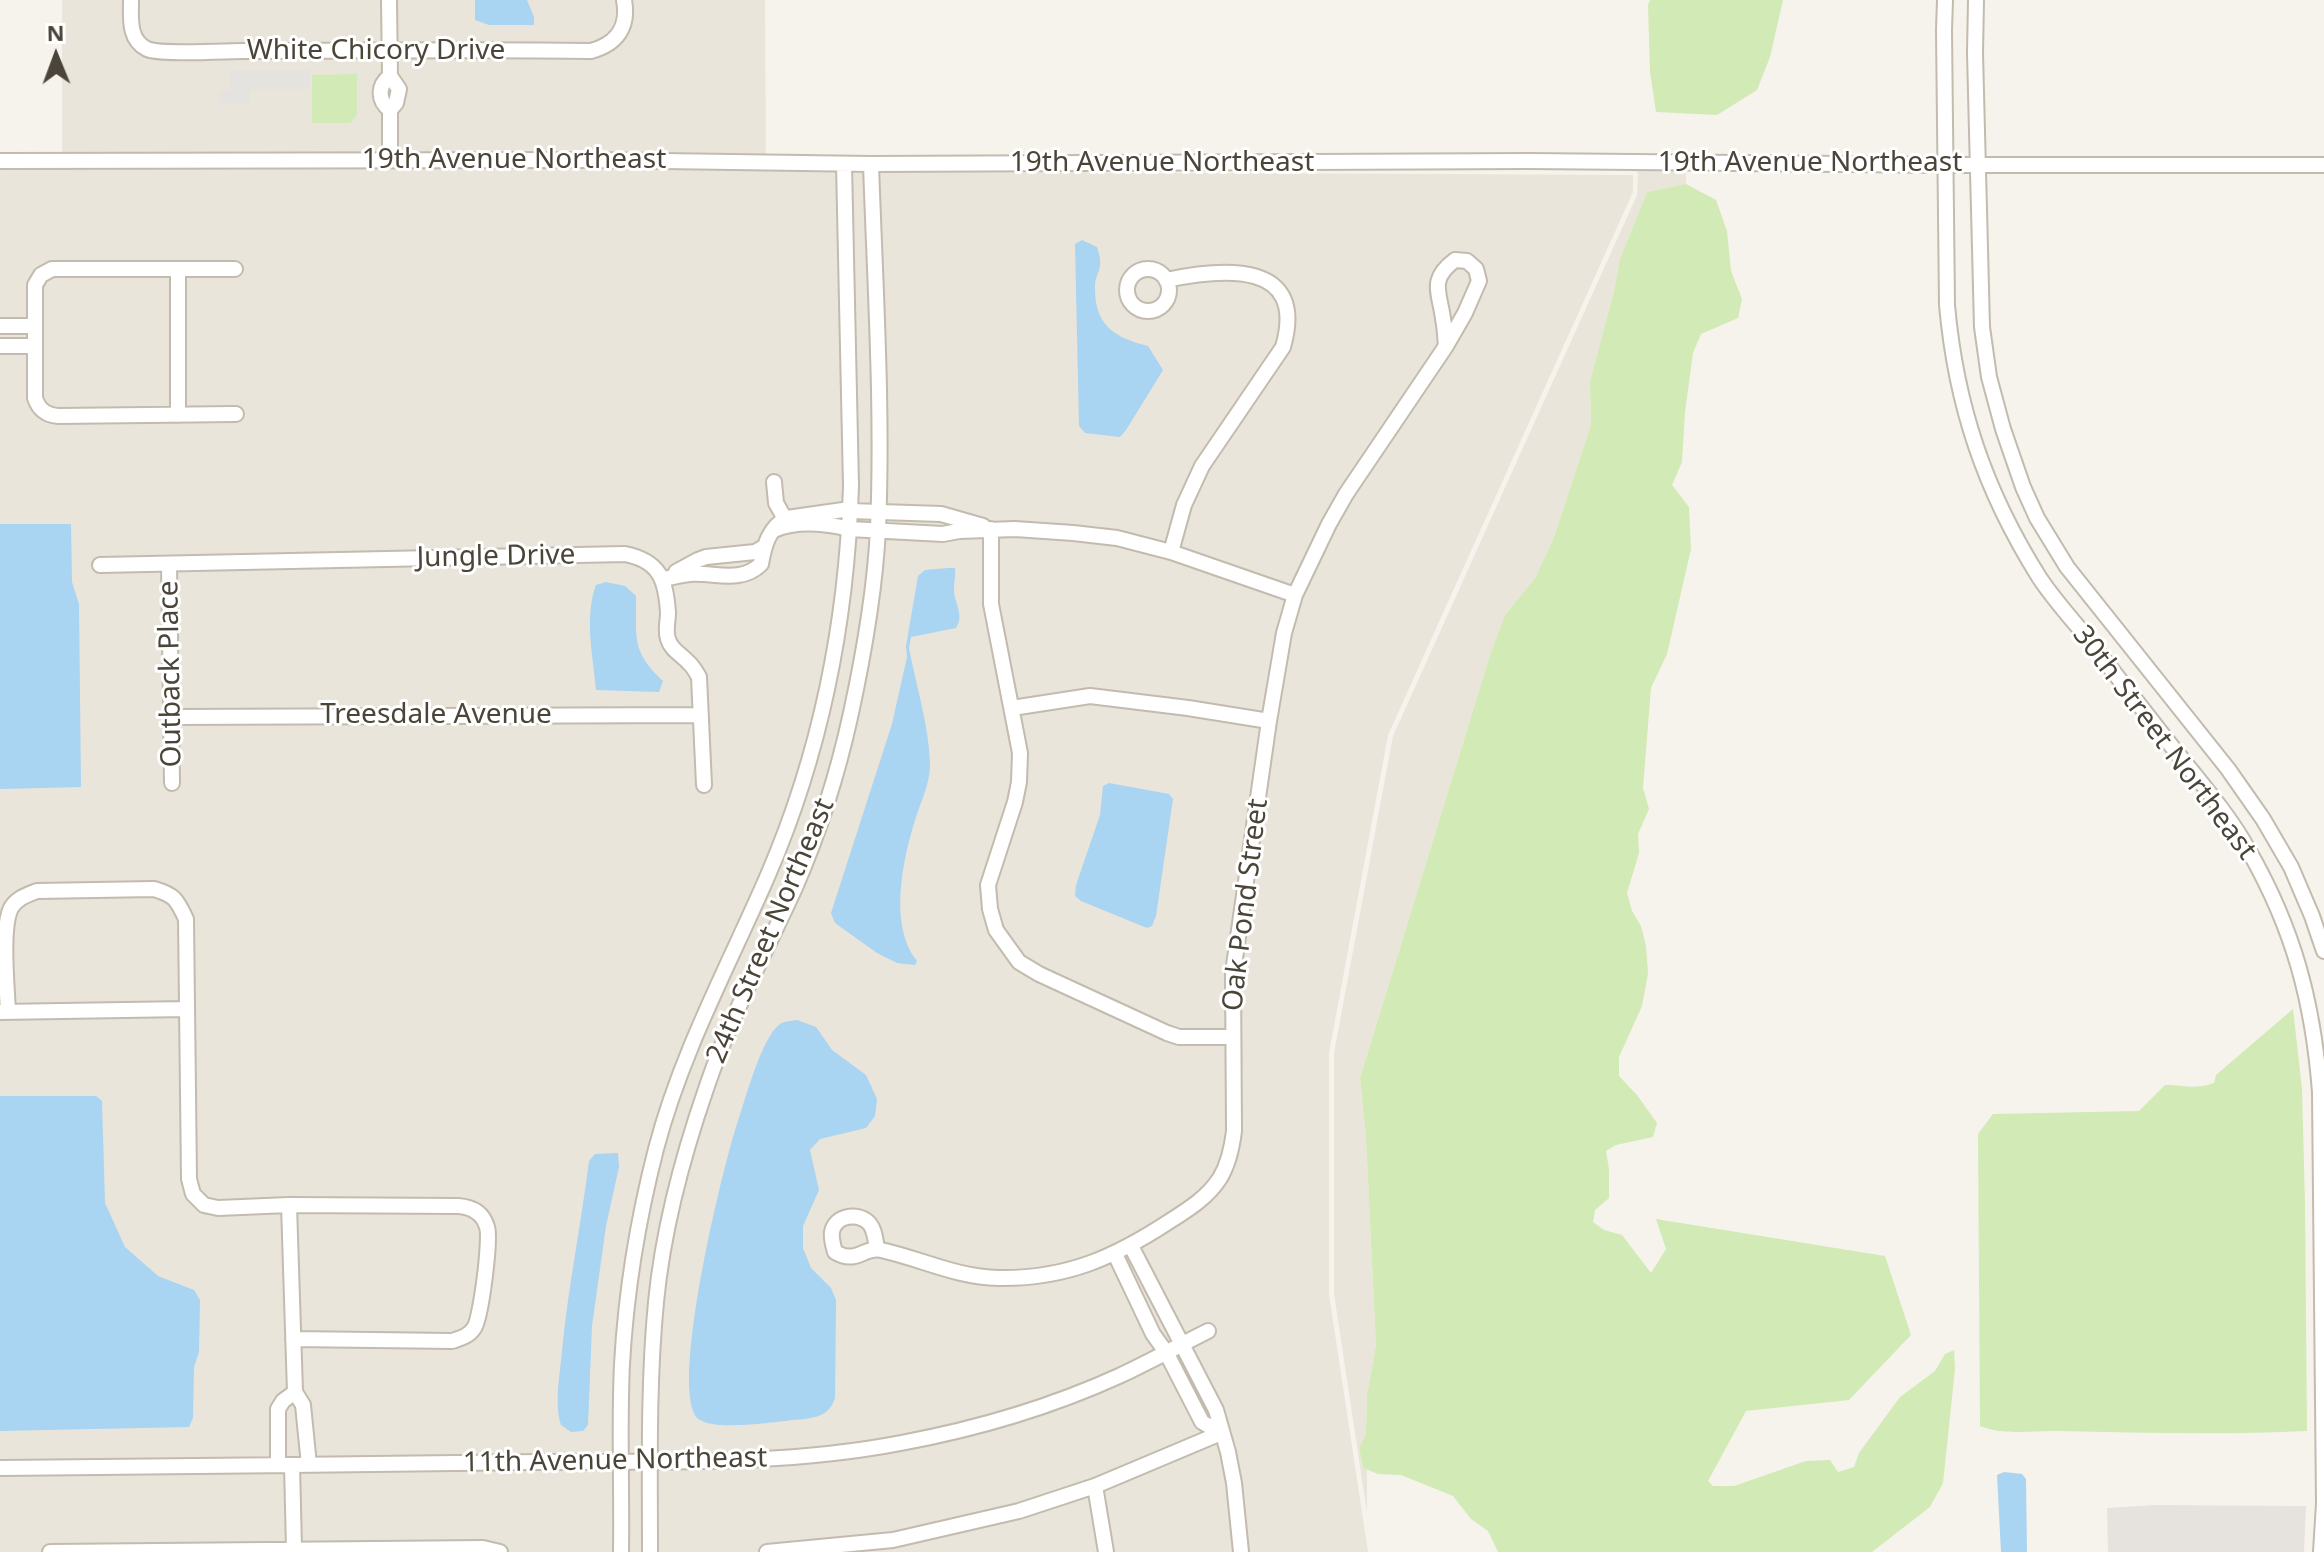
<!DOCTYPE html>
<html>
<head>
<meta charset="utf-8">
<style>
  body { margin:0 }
  #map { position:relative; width:2324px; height:1552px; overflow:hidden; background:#f6f3ec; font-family:"Noto Sans",sans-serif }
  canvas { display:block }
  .north { position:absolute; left:16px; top:16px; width:80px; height:80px; -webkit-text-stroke:6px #fff; paint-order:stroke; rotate:359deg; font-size:22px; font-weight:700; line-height:32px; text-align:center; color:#4b4439 }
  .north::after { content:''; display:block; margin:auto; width:28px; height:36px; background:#4b4439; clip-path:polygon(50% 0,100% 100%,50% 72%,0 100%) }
</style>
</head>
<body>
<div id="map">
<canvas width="2324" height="1552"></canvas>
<div class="north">N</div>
</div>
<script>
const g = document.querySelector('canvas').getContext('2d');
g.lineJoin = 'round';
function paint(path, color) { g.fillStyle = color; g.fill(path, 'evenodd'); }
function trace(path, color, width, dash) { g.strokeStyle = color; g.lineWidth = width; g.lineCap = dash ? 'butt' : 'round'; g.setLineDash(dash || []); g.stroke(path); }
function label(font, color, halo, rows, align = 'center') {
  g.font = font + ' "Noto Sans",sans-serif'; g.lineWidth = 6; g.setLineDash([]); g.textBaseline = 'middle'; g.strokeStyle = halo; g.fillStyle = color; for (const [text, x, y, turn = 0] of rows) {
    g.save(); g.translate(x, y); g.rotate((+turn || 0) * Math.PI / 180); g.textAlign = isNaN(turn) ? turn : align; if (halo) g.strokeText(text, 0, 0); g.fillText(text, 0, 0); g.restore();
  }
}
const residential = new Path2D(`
  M 62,0 L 765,0 L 766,171 L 1633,175 L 1633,192 L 1388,735 L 1329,1053 L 1329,1294 L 1368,1552 L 0,1552 L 0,168 L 62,168 Z
  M 1529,167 L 1686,169 L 1686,184 L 1647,192 L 1620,259 L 1614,291 L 1590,381 L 1591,425 L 1553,540 L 1535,578 L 1505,615 L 1490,655 L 1360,1078 L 1366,1138 L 1376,1347 L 1367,1395 L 1366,1434 L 1359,1448 L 1363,1468 L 1367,1469 L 1367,1513 L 1334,1294 L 1334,1053 L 1393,736 L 1637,195 L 1638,173 L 1633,169 L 1363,168 Z`);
const industrial = new Path2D(`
  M 2153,1505 L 2306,1506 L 2304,1552 L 2108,1552 L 2107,1508 Z`);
const green = new Path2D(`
  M 1650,0 L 1783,0 L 1770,57 L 1757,90 L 1717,115 L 1656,112 L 1650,72 L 1648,5 Z
  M 357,74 L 357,115 L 350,123 L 312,123 L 312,75 Z
  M 1686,184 L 1716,200 L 1727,231 L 1731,271 L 1742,299 L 1738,318 L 1701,334 L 1693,353 L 1685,412 L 1682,462 L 1672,485 L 1689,507 L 1691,549 L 1667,654 L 1651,688 L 1643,788 L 1649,809 L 1638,834 L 1639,853 L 1627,893 L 1632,911 L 1641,926 L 1646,946 L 1648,974 L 1642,1006 L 1619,1057 L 1619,1076 L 1637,1095 L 1657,1123 L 1653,1137 L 1616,1145 L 1606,1151 L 1609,1169 L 1609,1198 L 1595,1210 L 1593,1222 L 1604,1230 L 1622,1235 L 1651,1273 L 1666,1249 L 1656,1219 L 1885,1256 L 1911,1335 L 1849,1400 L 1746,1411 L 1708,1481 L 1713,1486 L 1734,1486 L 1806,1461 L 1830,1460 L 1838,1472 L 1854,1467 L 1859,1453 L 1900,1397 L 1935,1371 L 1945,1354 L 1954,1350 L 1955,1369 L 1943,1483 L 1930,1507 L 1872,1552 L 1498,1552 L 1488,1531 L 1471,1519 L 1453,1496 L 1401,1475 L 1378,1474 L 1363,1468 L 1359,1448 L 1366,1434 L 1367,1395 L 1376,1346 L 1366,1138 L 1360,1078 L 1490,655 L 1505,615 L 1535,578 L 1553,540 L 1591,425 L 1590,381 L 1614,291 L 1620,259 L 1647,192 Z
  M 2293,1009 L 2302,1089 L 2305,1203 L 2307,1431 C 2225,1435 2142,1433 2059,1431 C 2034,1430 2004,1436 1980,1426 L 1978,1134 L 1993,1114 L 2139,1111 L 2165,1085 C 2185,1085 2195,1090 2214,1083 L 2216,1075 Z`);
const parking = new Path2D(`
  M 229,70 L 310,70 L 310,89 L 250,90 L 249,104 L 220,105 L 220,91 L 229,90 Z`);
const water = new Path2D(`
  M 475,0 L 527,0 L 534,17 L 534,25 L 489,25 L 475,20 Z
  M 1082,240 L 1097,247 C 1099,253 1101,261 1100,266 C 1099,273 1095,278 1095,285 C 1094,324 1112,337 1148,346 L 1163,370 L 1126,430 L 1120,437 L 1085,433 L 1079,426 L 1075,244 Z
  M 0,524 L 71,524 L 72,582 L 79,604 L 81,787 L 0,789 Z
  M 948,568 L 955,568 C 956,576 954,581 954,589 C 954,604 965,614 956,628 L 911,637 L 909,648 C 916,686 929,725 930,764 C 930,783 922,799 916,817 C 903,858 888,925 917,961 L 915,965 L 897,963 L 877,953 L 835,923 L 831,913 L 892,724 L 907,657 L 906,646 L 918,576 L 925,570 Z
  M 606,582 L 625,586 L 636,596 C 637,638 630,650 663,681 L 659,692 L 596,690 C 593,656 584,617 596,585 Z
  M 1109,783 L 1169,794 L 1173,799 L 1156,916 L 1152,926 L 1147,928 L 1081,901 L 1075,896 L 1076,885 L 1100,815 L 1103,786 Z
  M 797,1020 L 816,1027 L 832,1050 L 866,1075 L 877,1099 L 875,1116 L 866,1128 L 820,1139 L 810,1150 L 819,1190 L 803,1226 L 803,1248 L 811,1268 L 831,1288 L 836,1300 L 835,1398 C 828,1421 806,1418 785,1421 C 767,1423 715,1430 700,1420 C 666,1398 724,1163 737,1124 C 745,1101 761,1038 780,1024 C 785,1021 791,1021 797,1020 Z
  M 0,1096 L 96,1096 L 102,1101 L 105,1203 L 125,1247 L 158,1276 L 194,1290 L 200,1300 L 199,1352 L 194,1367 L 193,1418 L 189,1427 L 0,1431 Z
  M 618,1153 L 619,1167 L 606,1226 L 592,1326 L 588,1425 L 583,1431 L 571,1432 L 561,1425 C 554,1402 560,1375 562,1351 C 568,1288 581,1225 589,1161 L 595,1154 Z
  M 2004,1472 L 2022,1474 L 2026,1479 L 2027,1552 L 2001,1552 L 1997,1475 Z`);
const minor = new Path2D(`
  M 131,0 C 131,17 128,40 147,49 C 160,55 226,51 244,51 C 360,51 475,49 591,51 C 617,44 629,27 624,0
  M 389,0 L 390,76 L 399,89 L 396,103 L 390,110 L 390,159
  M 1945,0 L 1944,30 L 1947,305 C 1956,406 1985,491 2039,577 C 2052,597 2069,616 2084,634 C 2111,669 2139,704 2166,739 C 2194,775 2227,811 2249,851 C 2294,930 2313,1002 2320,1092 L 2324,1504 L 2321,1552
  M 1976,0 L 1975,53 L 1982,327 L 1989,377 L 2003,429 L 2023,487 L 2037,518 L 2067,567 L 2228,769 L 2263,819 L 2291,867 L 2312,916 L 2324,951
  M 390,76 C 377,86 378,101 390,110
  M 0,161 L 593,160 L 871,164 L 1529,161 L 1946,165 L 2324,165
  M 235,269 L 52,269 L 41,275 L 35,285 L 35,398 C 39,410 46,415 58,416 L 236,414
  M1127 290a21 21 0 1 1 42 0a21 21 0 1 1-42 0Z
  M 178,270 L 178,415
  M 1166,280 C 1223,268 1308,260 1283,347 L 1202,466 L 1184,505 L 1171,552
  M 0,326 L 35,326
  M 0,346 L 35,346
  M 774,482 L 776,503 L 785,519
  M 850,511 L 941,514 L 983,526
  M 991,529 L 991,604 L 1020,753 L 1019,782 L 1015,802 L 988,885 L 990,909 L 996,930 L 1019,962 L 1039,974 L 1167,1033 L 1179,1037 L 1233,1037
  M 774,530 C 796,520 826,523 849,529 L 943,534 L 959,531 L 1015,529 L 1073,533 L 1117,538 L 1171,552 L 1295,595
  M 169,564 L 172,783
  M 100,565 L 625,554 C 660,561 666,580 668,613 C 668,621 665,631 668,639 C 671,650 681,654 688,662 C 693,666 696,672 699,677 L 704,785
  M 676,572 L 698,560 L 706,557 L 755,552 L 762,548
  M 664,579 C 672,577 681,575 690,574 C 714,572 741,584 761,564 C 764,546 769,527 787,518 L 850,509
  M 1012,708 L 1090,696 L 1188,708 L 1269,721
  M 172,717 L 701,715
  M 0,1012 L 187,1009
  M 8,1012 C 7,987 1,928 11,908 C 17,898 27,895 37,891 L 154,889 C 175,895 177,900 186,919 L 189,1179 L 193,1194 L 204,1205 L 218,1208 L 289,1205 L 458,1206 C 472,1207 483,1213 487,1227 C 491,1238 481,1319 474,1328 C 469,1336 461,1338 452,1341 L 293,1339
  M 289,1205 L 295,1392 L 303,1405 L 309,1465
  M 1131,1246 L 1216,1410 L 1228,1452 L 1234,1483 L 1241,1552
  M 877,1248 C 875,1239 875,1230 869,1223 C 858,1212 835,1215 832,1232 C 831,1239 833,1245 835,1252 C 857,1265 864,1246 881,1250 C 922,1259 955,1277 999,1278 C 1067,1279 1115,1257 1170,1221 C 1189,1209 1208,1197 1220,1178 C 1229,1163 1232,1148 1234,1131 L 1233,972 L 1269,721 L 1284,633 L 1295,595 L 1329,524 L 1346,494 L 1446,346 L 1465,313 L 1479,281 L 1476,269 L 1467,261 L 1455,260 C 1428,280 1440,293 1443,319 C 1445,328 1445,337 1446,346
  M 1115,1254 L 1153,1334 L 1166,1352 L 1202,1422 L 1221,1433
  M 278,1465 L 278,1409 L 283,1401 L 295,1392
  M 292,1465 L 294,1549
  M 0,1468 C 179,1466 359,1465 538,1462 C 659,1461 782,1466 901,1443 C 976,1429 1051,1407 1119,1376 C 1149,1362 1178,1346 1208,1331
  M 1095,1486 L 1106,1552
  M 50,1552 L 483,1548 L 500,1552
  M 621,1552 C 622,1490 619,1427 622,1364 C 626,1292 638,1219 656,1149 C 681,1053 729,965 768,875 C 821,752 847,619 851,486 L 844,164
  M 650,1552 C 650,1469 648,1385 656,1302 C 663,1229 683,1155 707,1086 C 730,1018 764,955 794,890 C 819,833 838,773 851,713 C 864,653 875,590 878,529 C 883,407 875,285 871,164
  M 767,1552 L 893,1540 L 1019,1511 L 1095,1486 L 1221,1433`);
const streetNames = [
  ["White Chicory Drive",376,51],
  ["19th Avenue Northeast",514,160],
  ["19th Avenue Northeast",1162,163],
  ["19th Avenue Northeast",1810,163],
  ["Jungle Drive",496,557,-1],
  ["Outback Place",171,674,-91],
  ["Treesdale Avenue",436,715],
  ["30th Street Northeast",2164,743,53],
  ["Oak Pond Street",1246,905,-83],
  ["24th Street Northeast",771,931,-67],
  ["11th Avenue Northeast",615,1461,-1]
];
paint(residential, '#eae5da');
paint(industrial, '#e6e2dd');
paint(green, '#d2eab5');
paint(parking, '#e5e3e0');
paint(water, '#a9d4f2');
trace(minor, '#c2bbae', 18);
trace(minor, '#fff', 14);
label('28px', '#4b4439', '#fff', streetNames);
</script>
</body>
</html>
